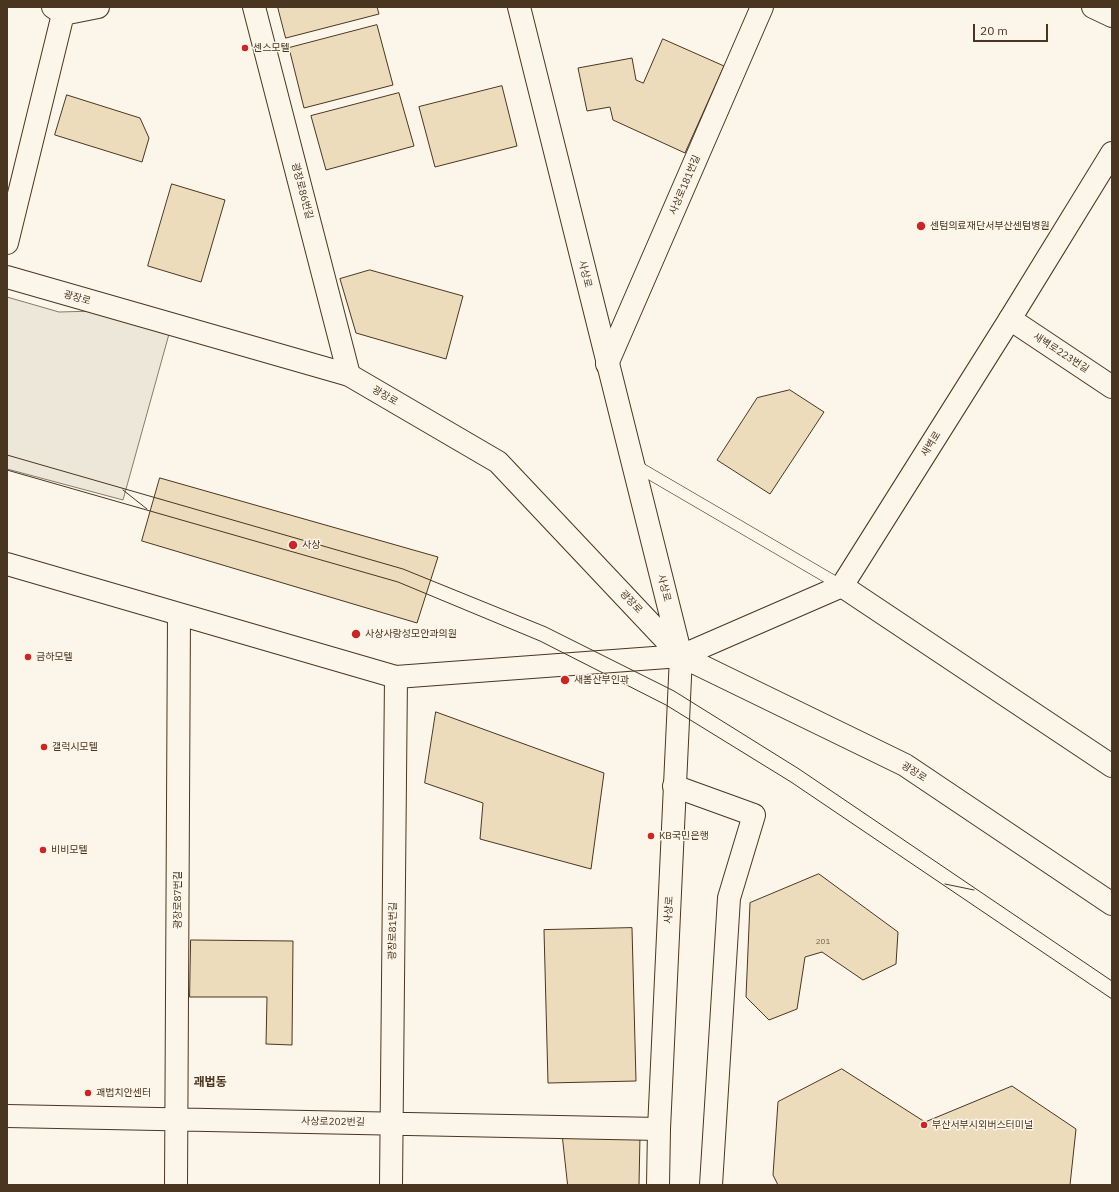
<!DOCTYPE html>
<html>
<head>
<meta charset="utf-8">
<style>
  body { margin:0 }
  #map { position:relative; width:1119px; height:1192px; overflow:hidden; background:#fbf6e9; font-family:"IBM Plex Sans",sans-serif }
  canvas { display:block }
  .frame { position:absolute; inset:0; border:8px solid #4a3520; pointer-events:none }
  .scale { position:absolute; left:973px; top:24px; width:75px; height:18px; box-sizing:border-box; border:2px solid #4a3520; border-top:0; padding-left:5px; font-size:12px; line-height:14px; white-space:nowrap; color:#4a3520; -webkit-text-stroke:3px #fbf6e9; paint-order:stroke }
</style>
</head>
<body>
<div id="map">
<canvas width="1119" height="1192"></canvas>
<div class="frame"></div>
<div class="scale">20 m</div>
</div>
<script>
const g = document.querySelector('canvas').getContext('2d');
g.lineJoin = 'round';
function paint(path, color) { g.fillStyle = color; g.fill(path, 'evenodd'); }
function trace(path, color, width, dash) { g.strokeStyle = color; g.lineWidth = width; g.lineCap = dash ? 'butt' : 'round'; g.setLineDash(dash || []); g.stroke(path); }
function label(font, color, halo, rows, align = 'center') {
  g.font = font + ' "IBM Plex Sans","Noto Sans KR",sans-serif'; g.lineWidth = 3; g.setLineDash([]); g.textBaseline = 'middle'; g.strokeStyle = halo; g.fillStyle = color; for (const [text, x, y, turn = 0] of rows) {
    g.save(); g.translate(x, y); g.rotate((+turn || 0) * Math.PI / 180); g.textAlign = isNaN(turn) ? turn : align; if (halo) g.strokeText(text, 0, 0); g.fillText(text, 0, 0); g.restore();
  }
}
const parking = new Path2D(`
  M 7,297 L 59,312 L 96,311 L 169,334 L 123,500 L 7,469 Z`);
const building = new Path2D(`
  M 278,7 L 377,7 L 379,14 L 286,38 Z
  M 377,25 L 393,85 L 304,108 L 289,48 Z
  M 663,39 L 724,66 L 685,153 L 613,120 L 610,107 L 587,111 L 578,68 L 632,58 L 636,80 L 643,83 Z
  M 502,86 L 517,146 L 435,167 L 419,107 Z
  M 399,93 L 414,146 L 326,170 L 311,116 Z
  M 67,95 L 140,118 L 149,138 L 142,162 L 55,135 Z
  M 172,184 L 225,200 L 201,282 L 148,266 Z
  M 370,270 L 463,296 L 446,359 L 356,333 L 340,279 Z
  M 790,390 L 824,412 L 770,494 L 717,460 L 757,398 Z
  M 160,478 L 438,557 L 417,623 L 142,541 Z
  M 436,712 L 604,773 L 591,869 L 480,839 L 483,803 L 425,783 Z
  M 819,874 L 898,932 L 896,964 L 863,980 L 822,952 L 805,957 L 797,1009 L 769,1020 L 746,997 L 750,903 Z
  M 632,928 L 636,1081 L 548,1083 L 544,930 Z
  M 191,940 L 293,941 L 292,1045 L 266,1044 L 267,997 L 190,997 Z
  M 842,1069 L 925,1122 L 1012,1086 L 1076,1129 L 1070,1185 L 778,1185 L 773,1175 L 778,1102 Z
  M 562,1130 L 640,1136 L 639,1185 L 568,1185 Z`);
const service = new Path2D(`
  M 633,464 L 842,586`);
const minor = new Path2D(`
  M 53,7 L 63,14 L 98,7
  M 254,7 L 349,375
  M 1093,7 L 1112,16
  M 7,243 L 63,14
  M 1010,319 L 1112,387
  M 607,364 L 762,7
  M 842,586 L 1112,766
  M 674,786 L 754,815 L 729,898 L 711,1185
  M 7,1116 L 659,1129
  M 176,1185 L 179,615
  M 391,1185 L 396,677`);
const secondary = new Path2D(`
  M 519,7 L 681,656 L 659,1129 L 658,1185
  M 7,277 L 349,375 L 498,462 L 681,656 L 396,677 L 7,564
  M 681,656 L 842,586 L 1010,319 L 1112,153
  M 681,656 L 905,765 L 1112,904`);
const tram = new Path2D(`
  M 7,455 L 403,569 L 546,627 L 674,691 L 799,769 L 1112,981
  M 7,470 L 398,582 L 540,641 L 666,705 L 791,782 L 1112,999
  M 123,490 L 147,509
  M 945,884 L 974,890`);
const markers = [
  [245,48,4,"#c62828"],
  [921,226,5,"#c62828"],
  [293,545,5,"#c62828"],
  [356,634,5,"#c62828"],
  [28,657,4,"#c62828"],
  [565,680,5,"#c62828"],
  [44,747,4,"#c62828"],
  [651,836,4,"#c62828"],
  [43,850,4,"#c62828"],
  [88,1093,4,"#c62828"],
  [924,1125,4,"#c62828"]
];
const numberNames = [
  ["201",823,942]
];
const poiNames = [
  ["센스모텔",253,48],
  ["센텀의료재단서부산센텀병원",930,226],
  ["사상",302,545],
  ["사상사랑성모안과의원",365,634],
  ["금하모텔",36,657],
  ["새봄산부인과",574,680],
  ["갤럭시모텔",52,747],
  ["KB국민은행",659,836],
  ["비비모텔",51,850],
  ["괘법치안센터",96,1093],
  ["부산서부시외버스터미널",932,1125]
];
const streetNames = [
  ["사상로181번길",685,185,-67],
  ["광장로86번길",302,191,75],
  ["사상로",585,274,76],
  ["광장로",77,298,16],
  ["새벽로223번길",1061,353,33],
  ["광장로",385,396,30],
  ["새벽로",931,444,-58],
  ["사상로",664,588,76],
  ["광장로",631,602,47],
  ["광장로",914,772,32],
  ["광장로87번길",178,900,-90],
  ["사상로",669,910,-87],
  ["광장로81번길",393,931,-89],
  ["사상로202번길",333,1122,1]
];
const quarterNames = [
  ["괘법동",210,1083]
];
paint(parking, '#ede7d9');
trace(parking, '#887966', 1);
paint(building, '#ecdcbc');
trace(building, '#4a3520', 1);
trace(service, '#4a3520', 12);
trace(minor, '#4a3520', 24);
trace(secondary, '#4a3520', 24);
trace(service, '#fbf6e9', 11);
trace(minor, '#fbf6e9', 22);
trace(secondary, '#fbf6e9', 22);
trace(tram, '#4a3520', 1);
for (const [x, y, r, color] of markers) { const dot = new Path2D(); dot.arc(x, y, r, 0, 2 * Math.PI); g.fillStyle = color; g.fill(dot); trace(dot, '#fbf6e9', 1.5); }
label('8px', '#725f47', null, numberNames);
label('10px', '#4a3520', '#fbf6e9', poiNames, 'left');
label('10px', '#4a3520', '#fbf6e9', streetNames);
label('bold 12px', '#4a3520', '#fbf6e9', quarterNames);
</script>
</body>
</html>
